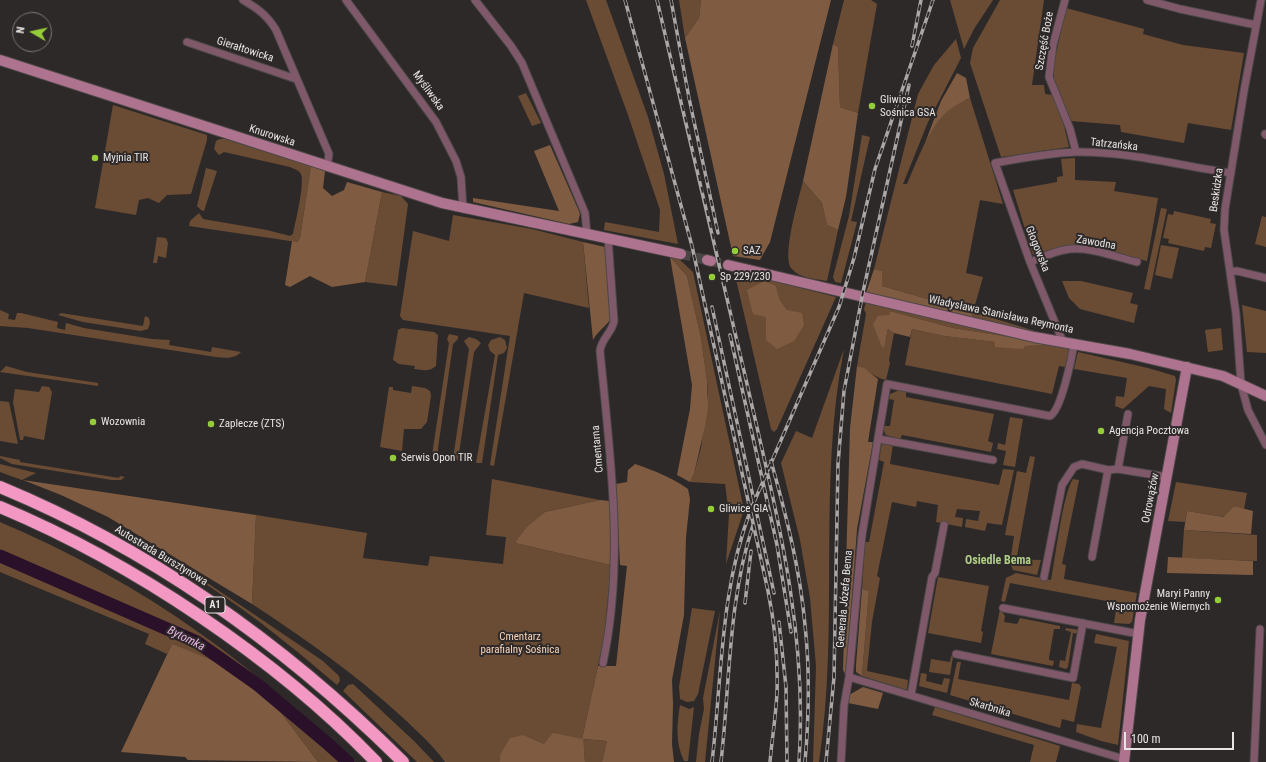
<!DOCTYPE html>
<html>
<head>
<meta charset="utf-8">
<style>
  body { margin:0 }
  #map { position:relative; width:1266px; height:762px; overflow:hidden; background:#2e2929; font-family:"Roboto Condensed",sans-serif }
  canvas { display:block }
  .north { position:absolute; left:12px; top:12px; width:40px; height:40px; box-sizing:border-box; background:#2e2929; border:1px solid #797474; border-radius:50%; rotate:279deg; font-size:11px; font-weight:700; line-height:16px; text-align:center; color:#e9e5e5 }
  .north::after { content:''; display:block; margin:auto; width:14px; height:18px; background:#95cc3a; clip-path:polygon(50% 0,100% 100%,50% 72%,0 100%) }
  .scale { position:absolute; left:1124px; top:732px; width:110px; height:18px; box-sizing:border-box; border:2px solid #e9e5e5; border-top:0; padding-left:5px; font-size:12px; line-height:14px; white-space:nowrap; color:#e9e5e5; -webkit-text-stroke:3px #2e2929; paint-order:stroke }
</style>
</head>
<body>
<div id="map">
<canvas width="1266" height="762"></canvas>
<div class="north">N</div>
<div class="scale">100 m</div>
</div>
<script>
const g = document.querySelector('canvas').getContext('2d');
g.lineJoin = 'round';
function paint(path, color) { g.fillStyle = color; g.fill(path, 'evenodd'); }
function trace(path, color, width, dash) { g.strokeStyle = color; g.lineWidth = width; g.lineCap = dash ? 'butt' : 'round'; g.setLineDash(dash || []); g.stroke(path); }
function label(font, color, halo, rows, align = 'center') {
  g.font = font + ' "Roboto Condensed",sans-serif'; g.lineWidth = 4; g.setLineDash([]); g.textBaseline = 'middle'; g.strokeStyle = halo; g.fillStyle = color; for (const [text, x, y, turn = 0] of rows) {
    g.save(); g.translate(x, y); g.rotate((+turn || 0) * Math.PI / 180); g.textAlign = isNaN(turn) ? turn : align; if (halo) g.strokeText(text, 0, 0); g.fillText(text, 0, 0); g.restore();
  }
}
const green = new Path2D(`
  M 586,0 L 606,0 L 648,117 L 664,174 L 678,244 L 604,230 L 605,222 L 659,232 L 660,210 L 628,115 Z
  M 679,0 L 701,0 L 699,18 L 685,38 Z
  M 844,0 L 871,0 L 877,4 L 858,113 L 840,107 L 838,47 L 833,44 Z
  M 950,0 L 993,0 L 974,29 L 964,49 Z
  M 1000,0 L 1044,0 L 1032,85 L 1044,85 L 1045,94 L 1053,95 L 1061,113 L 1069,147 L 1001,157 L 970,63 L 973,48 Z
  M 1066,8 L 1144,29 L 1143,34 L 1183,45 L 1244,53 L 1231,130 L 1188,123 L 1184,143 L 1121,132 L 1120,125 L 1071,121 L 1054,81 L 1054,63 Z
  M 956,39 L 961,58 L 928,122 L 903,184 L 907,184 C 914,168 929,129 941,117 C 949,108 959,103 970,98 L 1003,204 L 980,200 L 966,273 L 983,277 L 973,312 L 1048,335 L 972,317 L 973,312 L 882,286 L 882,271 L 874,269 L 918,94 L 934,65 Z
  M 526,93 L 541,123 L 532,126 L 518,96 Z
  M 113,105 L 207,135 L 207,140 L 191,194 L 167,195 L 159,203 L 148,198 L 139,200 L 136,215 L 95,208 Z
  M 862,135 L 870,137 L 851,221 L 857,222 L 841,283 L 835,282 L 833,277 L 849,216 Z
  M 220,139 L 225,139 L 311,166 L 300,238 L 297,242 L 189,226 L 190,221 L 199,213 L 203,219 L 267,230 L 290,236 L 293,234 C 295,223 305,184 301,174 C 299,170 294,169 290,167 L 224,152 L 219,155 L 214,149 L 216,141 Z
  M 1075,158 L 1075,180 L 1116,182 L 1114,191 L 1158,198 L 1147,261 L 1091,248 L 1061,247 L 1033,255 L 1013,190 L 1057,182 L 1057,177 L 1063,176 L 1061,159 Z
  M 206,168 L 217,171 L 204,211 L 201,210 L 197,206 Z
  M 803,181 L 822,203 L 827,225 L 838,230 L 827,281 C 816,279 799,278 792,269 C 781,258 799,198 803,181 Z
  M 382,192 L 401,196 L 408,204 L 397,286 L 365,282 Z
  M 1161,208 L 1167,209 L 1150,290 L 1144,289 Z
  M 1174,211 L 1211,219 L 1210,223 L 1216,224 L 1211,248 L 1205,247 L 1204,251 L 1168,243 L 1169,239 L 1163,238 L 1168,214 L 1173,215 Z
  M 453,215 L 532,229 L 583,242 L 589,308 L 524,293 L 494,466 L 490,465 L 510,336 L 403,320 L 400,316 L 413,231 L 449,241 Z
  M 1262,216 L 1266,217 L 1266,247 L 1255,244 Z
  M 157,237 L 166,238 L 168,243 L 166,258 L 158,256 L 157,263 L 153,263 Z
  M 1161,245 L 1179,248 L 1172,279 L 1155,275 Z
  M 670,257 L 678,258 L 693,272 L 744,510 L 726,564 L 729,514 L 725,484 L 690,482 L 694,474 L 701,448 L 708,394 L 707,380 L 701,338 L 687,276 Z
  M 734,271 L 836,297 L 777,429 L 774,432 L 771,429 ZM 776,286 L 780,300 L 787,310 L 766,340 L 766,317 Z
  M 1062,281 L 1081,281 L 1133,293 L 1130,303 L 1138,305 L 1134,323 L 1080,309 L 1069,298 Z
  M 866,302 L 1038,342 L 953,328 L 890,311 L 884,348 L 888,329 L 894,333 L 889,360 L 890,363 L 886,380 C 875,378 868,370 857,366 L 866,314 L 864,309 Z
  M 1242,305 L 1266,311 L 1266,353 L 1247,352 Z
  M 0,310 L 9,314 L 8,319 L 15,320 L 17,313 L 21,313 L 58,322 L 57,328 L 65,330 L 66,323 L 84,328 L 152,339 L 170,340 L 169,345 L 211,352 L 212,347 L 241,352 C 235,359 225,358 216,357 L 28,328 L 0,326 Z
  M 61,313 L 143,326 L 145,316 L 149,318 L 150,323 L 148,329 L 141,331 L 83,322 L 58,315 Z
  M 402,328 L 434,332 L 438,335 L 436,366 C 429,372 423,370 414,369 L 415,366 L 399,364 L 393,360 L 398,330 Z
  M 1221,328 L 1223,350 L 1208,352 L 1205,330 Z
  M 912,329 L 944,336 L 995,342 L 995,347 L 1046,345 L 1047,343 L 1067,348 L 1069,352 L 1065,367 L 1059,366 L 1052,394 L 905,365 Z
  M 449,334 L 458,336 L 458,339 L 453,344 L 438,448 L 438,456 L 432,455 L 449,343 L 447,339 Z
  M 469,337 L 476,339 L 481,343 L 474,352 L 458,460 L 453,459 L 469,349 L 464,341 Z
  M 500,337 L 505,340 L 507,348 L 504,353 L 498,355 L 482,463 L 476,463 L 495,355 L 490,351 L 488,345 L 491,340 Z
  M 844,349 C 817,485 840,625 819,762 L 813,762 L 816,666 L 810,598 L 800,540 L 781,463 L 796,431 L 812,438 Z
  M 1078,352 L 1148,368 L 1175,376 L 1176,380 L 1171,413 L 1164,409 L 1166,389 L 1149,386 L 1123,409 L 1115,406 L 1116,396 L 1124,397 L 1127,378 L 1074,369 Z
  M 6,366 L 27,372 L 98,383 L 98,386 L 0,372 Z
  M 42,386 L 49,387 L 52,392 L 44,440 L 24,436 L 23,440 L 20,440 L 13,402 L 15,389 L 39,392 Z
  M 412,386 L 425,388 L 430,391 L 431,396 L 427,422 L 421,429 L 404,429 L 402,451 L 380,447 L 389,387 L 393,387 L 393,390 L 411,393 Z
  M 900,390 L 906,392 L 906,397 L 994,414 L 988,441 L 993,443 L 991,452 L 902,435 L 900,439 L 886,435 L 884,431 L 884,426 L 890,426 L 894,400 L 889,399 L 890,394 Z
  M 0,401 L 9,402 L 18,444 L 0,441 Z
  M 1010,417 L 1023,419 L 1015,467 L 1003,465 L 1006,451 L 997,449 L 998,443 L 1005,445 Z
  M 882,442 L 893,444 L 890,464 L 999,485 L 1003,469 L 1014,470 L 1002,525 L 987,523 L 985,531 L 965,527 L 966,519 L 978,521 L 980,511 L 957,509 L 955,517 L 963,518 L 962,527 L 936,522 L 938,505 L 917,501 L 916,507 L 892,502 L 877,576 L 880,578 L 872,622 L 867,671 L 908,680 L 907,689 L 904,689 L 862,676 L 869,591 L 862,589 L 865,542 L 869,542 L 884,462 L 879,460 Z
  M 0,456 L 20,460 L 20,462 L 119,478 L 120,476 L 125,477 L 121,480 L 112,480 L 12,464 L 0,458 Z
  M 1030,456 L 1035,457 L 1017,556 L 1011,556 L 1014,536 L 1005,535 L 1017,471 L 1026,473 Z
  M 0,464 L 36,473 L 22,480 L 0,472 Z
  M 492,479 L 600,500 L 545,512 L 515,543 L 611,565 L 604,638 L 582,739 L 607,741 L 602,762 L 585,762 L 584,751 L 544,744 L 524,735 L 500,755 L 500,762 L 445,762 C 433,745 417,731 401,716 C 355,674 304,638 252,604 L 256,515 L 367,533 L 363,558 L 428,566 L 430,556 L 503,564 L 506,537 L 486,535 Z
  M 1073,479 L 1079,480 L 1062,564 L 1066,565 L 1064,579 L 1137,593 L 1132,622 L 1129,624 L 1114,623 L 1117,603 L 1010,583 L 1005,602 L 1001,601 L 1006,578 L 1016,573 L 1051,580 C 1055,560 1063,493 1073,479 Z
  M 1176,482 L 1247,493 L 1244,509 L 1234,506 L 1225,517 L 1187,511 L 1185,522 L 1168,521 Z
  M 101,521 L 182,566 L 258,617 L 323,661 L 339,676 L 340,681 L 337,685 C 303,656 269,628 232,602 C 190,572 145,546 101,521 Z
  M 0,522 C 70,552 139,589 201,634 C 256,673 306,717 355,762 L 318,762 L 273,702 L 172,644 L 167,654 L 145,644 L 149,634 L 0,572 Z
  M 1184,530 L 1257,535 L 1257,561 L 1182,558 Z
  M 1011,559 L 1041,560 L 1037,575 L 1013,570 L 1010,563 Z
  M 938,577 L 989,586 L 981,631 L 983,632 L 981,643 L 928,633 Z
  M 692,608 L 715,611 L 698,694 L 694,701 L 687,702 L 680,699 L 679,687 Z
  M 1000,609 L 1005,616 L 1004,622 L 1017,624 L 1020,618 L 1060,626 L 1060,629 L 1054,629 L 1049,658 L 1049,660 L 1054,661 L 1053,666 L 991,654 Z
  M 720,611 L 705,762 L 696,762 L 699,734 L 704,709 L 703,698 Z
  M 1066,628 L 1080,630 L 1079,634 L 1073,633 L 1068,667 L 1066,669 L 1059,667 L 1060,660 L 1065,661 L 1071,632 L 1065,630 Z
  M 1096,634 L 1129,641 L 1118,745 L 1101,741 L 1076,732 L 1077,724 L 1101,728 L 1117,647 L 1094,643 Z
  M 951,656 L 953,657 L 950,675 L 929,672 L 931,659 L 950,662 Z
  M 957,662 L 961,662 L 958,679 L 1069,700 L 1072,683 L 1079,684 L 1081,687 L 1074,722 L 1062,719 L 1060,728 L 950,695 Z
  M 921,673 L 927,674 L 926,681 L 942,685 L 944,678 L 950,679 L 947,693 L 919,686 Z
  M 353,684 L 415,742 L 434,762 L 417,762 L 343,691 L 348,685 Z
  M 680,705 L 689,709 L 694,707 L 688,761 L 684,761 C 675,742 677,725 680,705 Z
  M 935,707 L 1060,746 L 1056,762 L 1030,762 L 1034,745 L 932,715 Z`);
const forest = new Path2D(`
  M 701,0 L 831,0 L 770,242 L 760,260 L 733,256 L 685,38 L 699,18 Z
  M 833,44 L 838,47 L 840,107 L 858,113 L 846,197 L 838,230 L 827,225 L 822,203 L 803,181 Z
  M 957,73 L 966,78 L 970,98 C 943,111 939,118 925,143 L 941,101 Z
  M 550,145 L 578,209 L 580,214 L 578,222 L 569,224 L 473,202 L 473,198 L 559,211 L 534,151 Z
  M 311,166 L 325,171 L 323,188 L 332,196 L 344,190 L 347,182 L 382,192 L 365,282 L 332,287 L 310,276 L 290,287 L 285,285 L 292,241 L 297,242 L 300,238 Z
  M 583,242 L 605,247 L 611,319 C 605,327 597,332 593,340 Z
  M 670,257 L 687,276 L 701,338 L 707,380 L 708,408 L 705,426 L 694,474 L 690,482 L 677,475 L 690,409 L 692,385 Z
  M 874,269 L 882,271 L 882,286 L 973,312 L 972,317 L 866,293 Z
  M 764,281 L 776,286 L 780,300 L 787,310 L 802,313 L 804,325 L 794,341 L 777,349 L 766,340 L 766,317 L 753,314 L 747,290 Z
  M 890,311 L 953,328 L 1047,343 L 1047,345 L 1025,346 L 1023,349 L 995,347 L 995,342 L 944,336 L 912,329 L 910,337 L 894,333 L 888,329 L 884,348 L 881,345 L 873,324 L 878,316 L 889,315 Z
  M 857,366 L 864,368 L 878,379 L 868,442 L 873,442 L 857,529 L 846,676 L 843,670 L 850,428 Z
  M 635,464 C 655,471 671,477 688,489 L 690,499 L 686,537 L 684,615 L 672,680 L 673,704 L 672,744 L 674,762 L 602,762 L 607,741 L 583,739 L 585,762 L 500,762 L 500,755 L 510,738 L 524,735 L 544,744 L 553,733 L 582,739 L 598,666 L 616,666 L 627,566 L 620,565 L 616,484 L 627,482 L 628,470 Z
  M 23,480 L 256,515 L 252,604 L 108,517 L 61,495 Z
  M 600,500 L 610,501 L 611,565 L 515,543 L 526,528 L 545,512 Z
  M 1234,506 L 1253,511 L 1251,534 L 1184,530 L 1187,511 L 1224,517 Z
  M 1168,557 L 1253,561 L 1253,575 L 1167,573 Z
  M 862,589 L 869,591 L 862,676 L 856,672 L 856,665 Z
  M 172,644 L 221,664 L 273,702 L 318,762 L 188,760 L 185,757 L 121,752 Z
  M 863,687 L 883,693 L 878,709 L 848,703 L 849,695 Z`);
const river = new Path2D(`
  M 0,556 L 197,642 L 258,685 L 327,743 L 348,762`);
const secondaryTunnel = new Path2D(`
  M 681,254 L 707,260
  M 711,261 L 728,265`);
const street = new Path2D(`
  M 243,0 C 257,8 267,15 276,30 L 329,154 L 327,167
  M 346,0 L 436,122 L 456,161 L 461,177 L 463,209
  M 475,0 L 511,46 L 522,63 L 585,213 L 587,234
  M 1065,0 L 1053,45 L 1049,77 L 1070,129 L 1076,152
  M 1147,0 L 1180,9 L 1256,25
  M 1261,0 L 1244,91 L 1225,209 L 1224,230 L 1236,314 L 1241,384 L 1248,410 L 1266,445
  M 187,42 L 296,79
  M 1265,134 L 1266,135
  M 1030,262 C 1041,258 1053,252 1064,250 C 1087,245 1115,257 1137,262
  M 1230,272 L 1237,271 L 1266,278
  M 1063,342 L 1030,262 L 995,163 C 1022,158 1049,153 1076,152 C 1128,151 1180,166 1231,173
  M 879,439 L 993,460
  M 1118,469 L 1128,414
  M 1092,557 L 1108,470
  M 1044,577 L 1062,485 L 1074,467 L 1082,464 L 1108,470 L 1118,469 L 1167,477
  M 1003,608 L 1139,634
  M 956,654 L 1073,678 L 1083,623
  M 603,663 C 625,559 610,455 600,351 C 601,339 612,333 614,321 L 608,238
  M 849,677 L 1124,759
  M 911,695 L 932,577 L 935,573 L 944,525
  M 841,762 L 844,706 L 849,677 L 862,535 L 887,384 L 1050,416 C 1061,411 1072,357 1074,343
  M 1254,762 L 1260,629`);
const secondary = new Path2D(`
  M 0,60 L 442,203 L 681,254
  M 707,260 L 711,261
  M 728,265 L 1034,337 L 1130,354 L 1223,376 L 1266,396
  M 1124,762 L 1140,620 L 1187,367`);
const highway = new Path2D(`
  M 0,487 C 152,550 287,647 403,762
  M 0,507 C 132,562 277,659 376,762`);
const rail = new Path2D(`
  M 625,0 L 692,246 L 768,591 C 775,625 778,658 777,692 C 776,715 772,739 770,762
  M 657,0 C 688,128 718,256 747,384 C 776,511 808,630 799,762
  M 671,0 L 689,98 L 718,233
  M 912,46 L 921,0
  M 712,307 L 774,593
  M 730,335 L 777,545 L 791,632
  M 771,461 C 786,515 800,569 805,625 C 810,671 809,716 805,762
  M 745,603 L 751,551
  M 779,622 L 786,687 L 787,762
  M 712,762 C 722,677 720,590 751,509 L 839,307 L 854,258 L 875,169 L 933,0
  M 721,762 C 730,683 728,601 753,525
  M 826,762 L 834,677 L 838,464 L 844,391 L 863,292 L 909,85`);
const markers = [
  [872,106,4,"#95cc3a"],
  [95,158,4,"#95cc3a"],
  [735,251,4,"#95cc3a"],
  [712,277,4,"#95cc3a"],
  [93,422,4,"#95cc3a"],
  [211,424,4,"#95cc3a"],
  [1101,431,4,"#95cc3a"],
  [393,458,4,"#95cc3a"],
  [711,509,4,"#95cc3a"],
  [1218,600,4,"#95cc3a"]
];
const shields = [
  [215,605,20]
];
const shieldNames = [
  ["A1",215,605]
];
const streetNames = [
  ["Szczęść Boże",1045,41,-80],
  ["Gierałtowicka",245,50,18],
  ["Myśliwska",428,91,54],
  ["Knurowska",272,136,18],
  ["Tatrzańska",1114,145,6],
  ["Beskidzka",1217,190,-82],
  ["Zawodna",1096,243,10],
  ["Głogowska",1037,249,68],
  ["Władysława Stanisława Reymonta",1001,315,12],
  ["Cmentarna",598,449,-95],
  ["Odrowążów",1151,498,-79],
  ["Autostrada Bursztynowa",161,556,31],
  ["Generała Józefa Bema",845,599,-85],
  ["Skarbnika",990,708,17]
];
const poiNames = [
  ["Gliwice",880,100],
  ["Sośnica GSA",880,113],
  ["Myjnia TIR",103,158],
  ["SAZ",743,251],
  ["Sp 229/230",720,277],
  ["Wozownia",101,422],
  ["Zaplecze (ZTS)",219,424],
  ["Agencja Pocztowa",1109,431],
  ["Serwis Opon TIR",401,458],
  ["Gliwice GlA",719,509],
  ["Maryi Panny",1210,594,"right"],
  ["Wspomożenie Wiernych",1210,607,"right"]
];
const parkNames = [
  ["Cmentarz",520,637],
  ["parafialny Sośnica",520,650]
];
const neighbourhoodNames = [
  ["Osiedle Bema",998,561]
];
const waterNames = [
  ["Bytomka",186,639,27]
];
paint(green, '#6a4c34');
paint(forest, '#7f5c41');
trace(river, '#2a1029', 13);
trace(secondaryTunnel, '#4a4545', 10, [10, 5]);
trace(street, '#4c4747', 9);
trace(secondary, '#4c4747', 12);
trace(highway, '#4c4747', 14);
trace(street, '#7f596a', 7);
trace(secondary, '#ae738e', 10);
trace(highway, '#f398c2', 12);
trace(rail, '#aba7a7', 3.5);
trace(rail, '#2e2929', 2, [6]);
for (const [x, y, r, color] of markers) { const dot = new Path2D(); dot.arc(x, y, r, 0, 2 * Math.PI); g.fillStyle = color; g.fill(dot); trace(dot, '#2e2929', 1.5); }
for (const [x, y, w] of shields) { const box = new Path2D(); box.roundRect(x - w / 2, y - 8, w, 16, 3); g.fillStyle = '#2e2929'; g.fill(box); trace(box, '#e9e5e5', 1); }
label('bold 10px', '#e9e5e5', null, shieldNames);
label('11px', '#e9e5e5', '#2e2929', streetNames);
label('11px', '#e9e5e5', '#2e2929', poiNames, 'left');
label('11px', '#f9d6ba', '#2e2929', parkNames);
label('bold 12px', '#afce88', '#2e2929', neighbourhoodNames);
label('italic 12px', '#ebb5e8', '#2e2929', waterNames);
</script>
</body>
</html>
